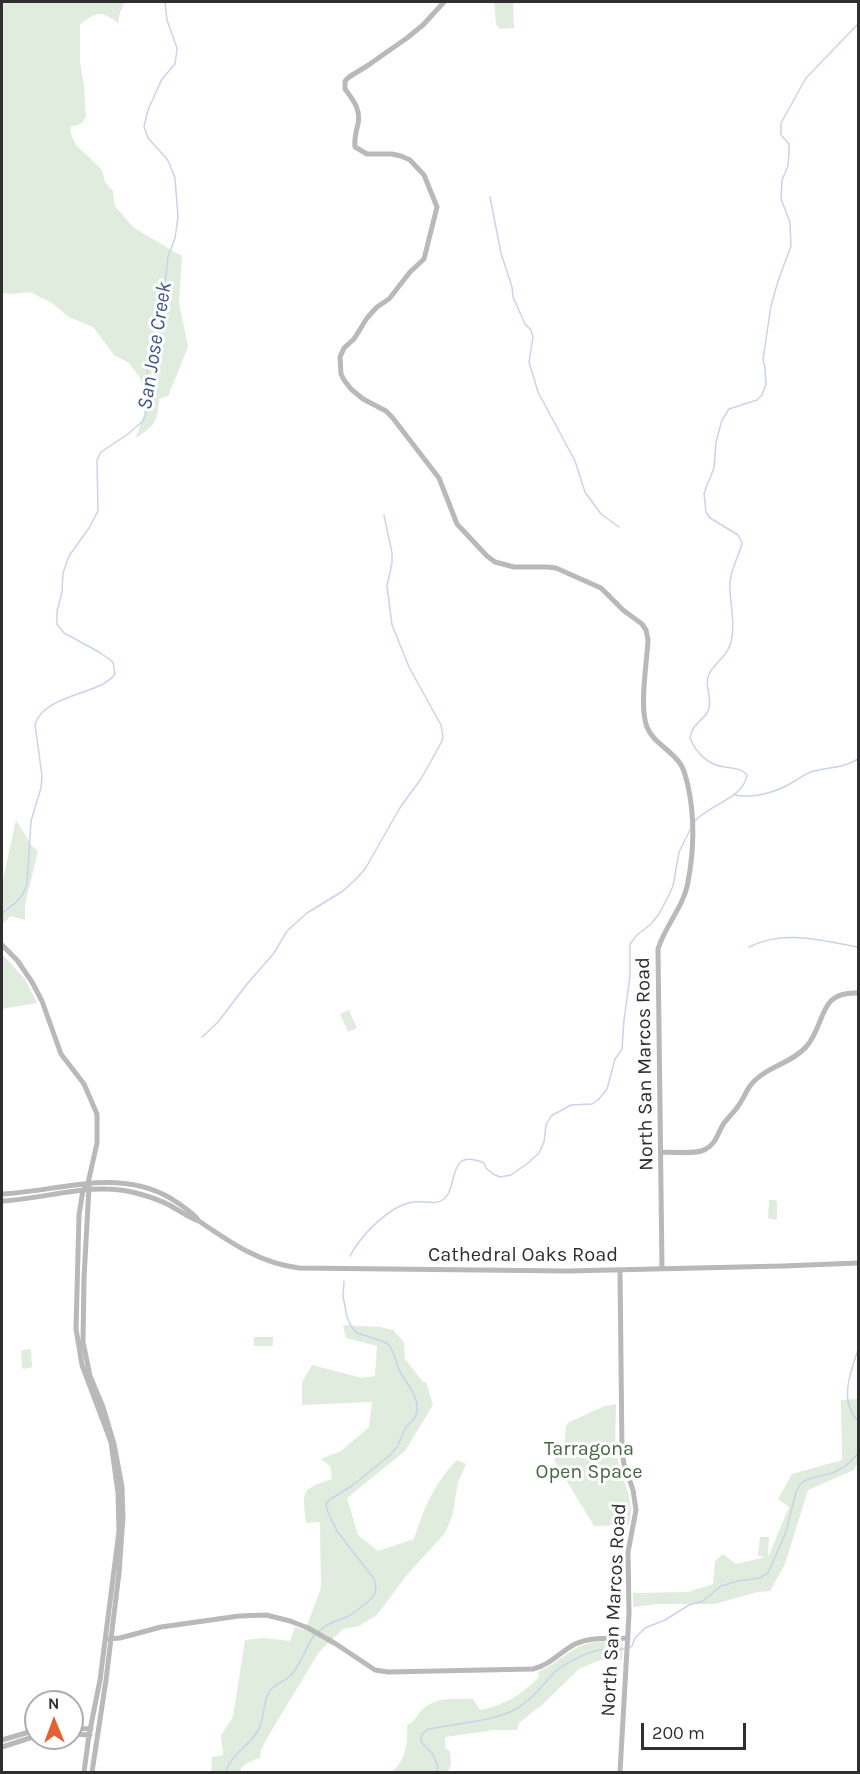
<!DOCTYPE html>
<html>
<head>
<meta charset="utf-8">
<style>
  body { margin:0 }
  #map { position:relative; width:860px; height:1774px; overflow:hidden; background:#fff; font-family:Karla,sans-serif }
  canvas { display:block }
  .frame { position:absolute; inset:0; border:3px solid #2f2f2f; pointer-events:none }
  .north { position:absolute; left:24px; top:1690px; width:60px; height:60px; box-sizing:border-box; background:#fff; border:2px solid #acacac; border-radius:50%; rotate:359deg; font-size:16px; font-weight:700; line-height:24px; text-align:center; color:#2f2f2f }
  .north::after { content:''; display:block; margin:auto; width:21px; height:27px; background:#e55f31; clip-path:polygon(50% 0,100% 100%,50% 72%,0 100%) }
  .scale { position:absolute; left:641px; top:1723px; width:105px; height:27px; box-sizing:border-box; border:3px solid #2f2f2f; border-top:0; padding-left:8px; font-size:18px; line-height:21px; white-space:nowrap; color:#2f2f2f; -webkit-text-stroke:4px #fff; paint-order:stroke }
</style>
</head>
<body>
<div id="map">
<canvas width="860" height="1774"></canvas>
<div class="frame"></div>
<div class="north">N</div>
<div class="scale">200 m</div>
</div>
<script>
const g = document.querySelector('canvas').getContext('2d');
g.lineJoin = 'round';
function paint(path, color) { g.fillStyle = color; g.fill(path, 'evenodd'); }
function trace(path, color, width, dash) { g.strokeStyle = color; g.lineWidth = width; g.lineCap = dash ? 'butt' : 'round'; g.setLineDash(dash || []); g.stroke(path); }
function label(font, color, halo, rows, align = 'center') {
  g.font = font + ' Karla,sans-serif'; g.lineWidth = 6; g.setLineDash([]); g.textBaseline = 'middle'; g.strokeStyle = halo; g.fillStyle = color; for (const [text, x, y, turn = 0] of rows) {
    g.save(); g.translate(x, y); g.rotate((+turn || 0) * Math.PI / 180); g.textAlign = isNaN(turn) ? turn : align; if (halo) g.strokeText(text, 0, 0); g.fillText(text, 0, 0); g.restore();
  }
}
const green = new Path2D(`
  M 2,2 L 125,2 L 120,12 L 118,23 C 100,10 98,12 80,24 L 80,62 L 84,85 L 86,117 L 81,124 L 70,127 L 71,134 L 76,145 L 102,170 L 105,182 L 113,191 L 115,206 L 126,219 L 134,228 L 182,256 L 179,303 L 188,347 L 168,396 L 159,399 C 157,423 155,425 136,438 L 144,414 L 144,394 L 140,378 L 129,363 L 114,355 L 93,327 L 69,317 L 52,303 L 30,292 L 13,294 L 2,293 Z
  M 494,2 L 513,2 L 514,28 L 500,29 L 496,25 Z
  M 16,820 L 32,846 L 38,851 L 25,905 L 25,920 L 11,916 L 2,924 L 2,884 Z
  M 2,954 L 25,979 L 37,1003 L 2,1009 Z
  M 349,1010 L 357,1028 L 348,1032 L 340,1014 Z
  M 769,1200 L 775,1200 L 777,1202 L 777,1218 L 776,1220 L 768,1218 Z
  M 343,1325 L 380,1327 L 393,1330 L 404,1342 L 405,1359 L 423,1382 L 426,1382 L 433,1405 L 405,1451 L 347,1498 L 358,1535 L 378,1551 L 414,1539 C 424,1509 434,1483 457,1460 L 466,1464 L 458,1482 L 452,1517 L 445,1533 L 406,1576 L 377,1615 L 359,1626 L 343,1629 L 319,1652 L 267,1738 L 261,1750 L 260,1758 C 252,1761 242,1763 240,1772 L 211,1772 L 212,1757 L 223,1755 L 221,1735 L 233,1717 L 245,1640 L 263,1638 L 290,1641 L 295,1627 L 303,1630 L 308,1623 L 321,1588 L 320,1522 L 306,1523 C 303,1492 299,1489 332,1479 L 330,1466 L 321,1459 L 341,1451 L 369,1427 L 372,1402 L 302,1405 L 302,1382 L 312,1365 L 362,1378 L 375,1376 L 377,1346 L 346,1338 Z
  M 254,1337 L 273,1337 L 273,1346 L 254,1346 Z
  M 30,1349 L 31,1351 L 32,1367 L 24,1369 L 22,1368 L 21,1351 L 23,1350 Z
  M 858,1399 L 858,1462 L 854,1470 L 808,1490 L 785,1564 L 770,1591 L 757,1592 L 715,1604 L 658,1604 L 633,1607 L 633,1593 L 688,1592 L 713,1584 L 715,1561 L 723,1554 L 736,1564 L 766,1557 L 758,1556 L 760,1537 L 769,1537 L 768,1557 L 789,1507 L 778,1499 L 792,1474 L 842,1460 L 841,1400 Z
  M 616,1404 C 616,1421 614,1439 617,1456 C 621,1482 636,1498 629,1525 L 594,1526 L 554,1460 L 564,1448 L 566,1426 L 569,1422 L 605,1406 Z
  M 610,1641 L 623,1644 L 622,1660 L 600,1660 L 579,1669 L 544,1703 L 519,1723 L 517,1730 L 494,1730 L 445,1737 L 445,1748 L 450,1751 L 451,1765 L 448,1772 L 391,1772 C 406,1762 408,1742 407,1725 C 414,1722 416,1717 421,1711 C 435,1696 454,1699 473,1699 L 480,1710 C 505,1705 521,1695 539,1677 L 538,1672 C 569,1658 571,1641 610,1641 Z`);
const stream = new Path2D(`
  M 490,197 L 501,253 L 512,287 L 513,297 L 525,324 L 531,330 L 533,337 L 529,362 L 538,392 L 575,461 L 585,492 L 601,514 L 619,527
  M 735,795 C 754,799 777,792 793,782 C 800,778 806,773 814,771 C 830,767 844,768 858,759
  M 695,821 C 710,804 743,799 747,775 C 741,768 734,769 725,767 C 708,765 696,753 690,738 C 693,720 706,721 709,708 C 712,695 703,684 710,672 C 717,661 728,655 731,642 C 736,622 729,602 730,582 C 731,569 739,556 742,543 L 738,535 L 710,518 L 706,512 L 704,493 L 714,468 L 716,442 L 722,420 L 729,409 L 757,400 L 762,395 L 766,384 L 765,368 L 763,359 L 771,306 L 778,281 L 791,246 L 790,222 L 781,199 L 782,180 L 788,166 L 789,153 L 789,144 L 781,135 L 781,123 L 806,78 L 858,24
  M 2,913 C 13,905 24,898 27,883 L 31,821 L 41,788 L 42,776 L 35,724 C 46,693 101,695 115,674 L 113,662 L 99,652 L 64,633 L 57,624 L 57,611 L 62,592 L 63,573 L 69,556 L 89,528 L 98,511 L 97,460 L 101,452 L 128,434 L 143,421 L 150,403 L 147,370 L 149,361 L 159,336 L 168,257 L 175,238 L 178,217 L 175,178 L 170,165 L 167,159 L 148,138 L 144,126 L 148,110 L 162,79 L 175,64 L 176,57 L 177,48 L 167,20 L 165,2
  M 749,947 C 785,929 822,941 858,947
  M 202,1037 L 218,1022 L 247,984 L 274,953 L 287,931 L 307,913 L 343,891 L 357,878 L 365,869 L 401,806 L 421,779 L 441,743 L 443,737 L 441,725 L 409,667 L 392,625 L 387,586 L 392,563 L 392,553 L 384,515
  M 350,1256 C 361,1235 389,1206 413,1202 C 423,1200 435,1206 444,1199 C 459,1187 446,1147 484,1163 L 486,1168 L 493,1174 L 500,1177 L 511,1175 L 528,1163 L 539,1153 L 544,1142 L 546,1125 L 551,1116 L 571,1105 L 592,1104 L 598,1100 L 607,1089 L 615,1059 L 622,1049 L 624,1020 L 630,976 L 630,944 L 637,935 L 651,924 L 659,914 L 669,895 L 673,886 L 679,852 L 691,828
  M 858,1350 C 850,1373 839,1401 858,1421
  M 319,1631 C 328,1622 338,1621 349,1616 C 355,1612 373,1599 375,1593 C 377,1589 375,1583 374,1579 L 337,1531 L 327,1510 L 326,1504 L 329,1500 L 353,1485 L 389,1456 L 397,1447 L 406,1427 L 414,1419 L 417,1412 L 417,1404 L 414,1394 L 399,1370 L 393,1352 L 388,1344 L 382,1341 L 357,1333 L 351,1326 L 347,1317 L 343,1296 L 344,1281
  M 628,1649 L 632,1646 L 635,1638 L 645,1628 L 665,1620 L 689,1605 L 703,1601 L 721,1586 L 738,1581 L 760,1578 L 768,1573 L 786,1532 L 796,1492 L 800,1485 L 804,1481 L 812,1478 L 833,1473 L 844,1467 L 858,1454
  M 226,1772 C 230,1755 248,1747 257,1732 C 264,1722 263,1707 267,1696 C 272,1684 283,1683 291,1675 C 302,1663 306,1646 315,1634
  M 436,1772 L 438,1767 C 436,1762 435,1757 432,1753 C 423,1744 414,1740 428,1729 C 454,1724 496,1721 518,1708 C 533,1699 543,1684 555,1672 C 564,1663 588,1652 600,1650 C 608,1649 616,1649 624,1649`);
const secondary = new Path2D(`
  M 444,2 L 423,25 L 407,38 L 367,66 L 349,77 L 345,81 L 345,89 C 353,100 361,109 358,124 C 356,132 354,139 355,147 L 367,154 L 392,154 L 401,156 L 410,160 L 424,175 L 437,207 L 424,259 L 410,272 L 389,299 L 377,307 L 367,318 L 354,339 L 344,348 L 340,357 L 341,374 L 344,380 L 351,389 L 363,399 L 386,411 L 392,417 L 439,478 L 457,524 L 487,556 L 495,562 L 514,567 L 547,567 L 556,568 L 601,588 L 623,610 L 642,624 L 646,630 L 648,640 C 647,663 639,707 647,727 C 653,743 672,750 681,765 C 685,771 686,779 688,786 C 695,818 694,850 688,882 C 684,906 665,926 658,949 L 662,1269
  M 2,945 L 17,960 L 32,982 L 42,1001 L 61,1054 L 84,1084 L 97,1114 L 97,1143 L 88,1183 L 83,1190 L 79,1215 L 76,1329 L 82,1365 L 111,1442 L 118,1493 L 119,1531 L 100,1680 L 89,1735 L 84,1772
  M 661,1152 C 673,1152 696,1155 706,1149 C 716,1144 718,1132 724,1123 C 728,1118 732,1114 736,1109 C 742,1102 745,1093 750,1086 C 764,1067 791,1064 806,1047 C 827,1023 817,991 858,993
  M 89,1187 L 84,1278 L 83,1342 L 90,1376 L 103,1407 L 114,1444 L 122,1487 L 123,1517 L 119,1573 L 106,1680 L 92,1772
  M 2,1194 C 62,1191 124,1165 178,1203 C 186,1209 194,1213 199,1221
  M 2,1201 C 46,1199 92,1181 136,1193 C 148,1196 160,1200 171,1206 C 180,1211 189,1218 199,1221 C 231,1243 260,1263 299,1268 L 568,1271 L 783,1266 L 858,1263
  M 620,1270 L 622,1452 L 624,1464 L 633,1490 L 636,1510 L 628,1552 L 629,1614 L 620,1772
  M 109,1639 L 120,1638 L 161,1627 L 239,1616 L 266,1615 L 290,1621 L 308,1628 L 336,1644 L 375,1670 L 388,1672 L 533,1669 C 550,1665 560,1652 575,1644 C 592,1636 609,1639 628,1638
  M 72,1728 L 91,1729
  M 72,1734 L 90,1735
  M 2,1740 L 36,1730
  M 2,1747 L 36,1736`);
const streetNames = [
  ["North San Marcos Road",645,1064,-91],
  ["Cathedral Oaks Road",523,1255],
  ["North San Marcos Road",614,1610,-87]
];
const parkNames = [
  ["Tarragona",589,1449],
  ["Open Space",589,1472]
];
const waterNames = [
  ["San Jose Creek",155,346,-81]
];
paint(green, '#e0ecdd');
trace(stream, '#c9d3ec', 1.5);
trace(secondary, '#b9b9b9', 5);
label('20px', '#2f2f2f', '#fff', streetNames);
label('20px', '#426b3c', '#fff', parkNames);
label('italic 21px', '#3c5491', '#fff', waterNames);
</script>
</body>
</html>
